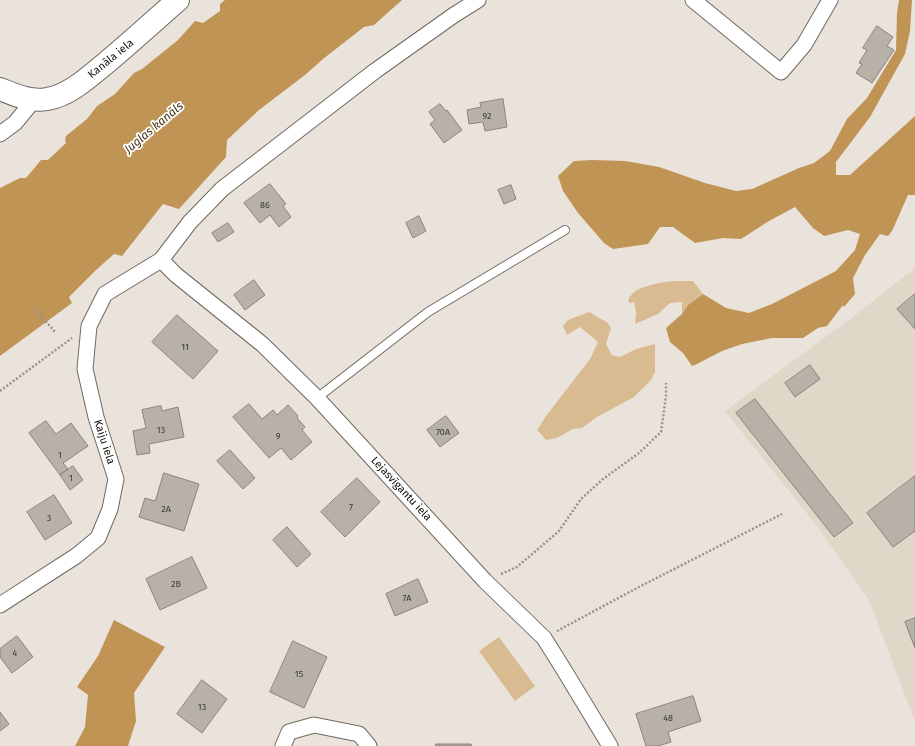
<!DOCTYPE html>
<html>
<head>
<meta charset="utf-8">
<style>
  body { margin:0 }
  canvas { display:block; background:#eae3db }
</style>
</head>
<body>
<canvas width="915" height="746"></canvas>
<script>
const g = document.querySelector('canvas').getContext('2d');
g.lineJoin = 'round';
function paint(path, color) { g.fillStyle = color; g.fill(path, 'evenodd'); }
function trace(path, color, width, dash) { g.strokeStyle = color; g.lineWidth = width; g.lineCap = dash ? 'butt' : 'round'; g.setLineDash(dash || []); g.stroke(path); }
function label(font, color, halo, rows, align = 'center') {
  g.font = font + ' "Fira Sans",sans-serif'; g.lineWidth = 3.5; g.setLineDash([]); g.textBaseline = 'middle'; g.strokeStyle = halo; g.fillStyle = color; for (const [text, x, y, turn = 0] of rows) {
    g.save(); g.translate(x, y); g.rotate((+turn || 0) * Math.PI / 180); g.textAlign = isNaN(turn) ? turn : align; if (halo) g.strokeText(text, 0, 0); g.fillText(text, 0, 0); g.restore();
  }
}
const built = new Path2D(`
  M 915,268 L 915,722 L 869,600 L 817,526 L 725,411 L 854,316 Z`);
const green = new Path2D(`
  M 673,281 L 693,281 L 703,294 L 688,305 L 682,314 L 682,302 L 670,303 L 658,314 L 635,324 L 636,312 L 634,302 L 630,303 L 628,301 C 632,286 659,283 673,281 Z
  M 589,312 L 608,323 L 611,328 L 606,344 L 612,355 L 620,357 L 636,349 L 655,344 L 655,372 L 651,380 L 634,397 L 597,417 L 582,428 L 573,429 L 557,438 L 546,440 L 537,430 L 546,416 L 590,359 L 598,342 L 580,327 L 567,335 L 563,326 L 568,320 Z
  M 499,637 L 535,686 L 515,701 L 479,651 Z`);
const water = new Path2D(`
  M 225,0 L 402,0 L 374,25 L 364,27 L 323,59 L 305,75 L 259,110 L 227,140 L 226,157 L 179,209 L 163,204 L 122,256 L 114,254 L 96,270 L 69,297 L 72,303 L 0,356 L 0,188 L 20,178 L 26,178 L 41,160 L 48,160 L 66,143 L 65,140 L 66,136 L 87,119 L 97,106 L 115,94 L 134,73 L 142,69 L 178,40 L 195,21 L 203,23 L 220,11 L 220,4 Z
  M 899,0 L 912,0 L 910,31 L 905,54 L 870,117 L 836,162 L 836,175 L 850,175 L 915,116 L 915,195 L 908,195 L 892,231 L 888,236 L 880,234 L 865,255 L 853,278 L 855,294 L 844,307 L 843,305 L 827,326 L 818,328 L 803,338 L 772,338 L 742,344 L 722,351 L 695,365 L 692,366 L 683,353 L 670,342 L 666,328 L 682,314 L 688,305 L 703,294 L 726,308 L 749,313 L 772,304 L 836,271 L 855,250 L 860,234 L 848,230 L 824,236 L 813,228 L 795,207 L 769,221 L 741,239 L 723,238 L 695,243 L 673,227 L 660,227 L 648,244 L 613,249 L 604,243 L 578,213 L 563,191 L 558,176 L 574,161 L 592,160 L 625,161 L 659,167 L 705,183 L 736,191 L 752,189 L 799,168 L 814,163 L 830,151 L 847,119 L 867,98 L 896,50 L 897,13 Z
  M 114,620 L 165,647 L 134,693 L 136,721 L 128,746 L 75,746 L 85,727 L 88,695 L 77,687 L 98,656 Z`);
const building = new Path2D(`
  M 877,26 L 893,37 L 887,46 L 894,50 L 872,83 L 856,73 L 862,64 L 859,63 L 867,50 L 863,48 Z
  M 503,99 L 507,127 L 485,131 L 483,122 L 469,124 L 467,110 L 481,107 L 480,103 Z
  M 440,104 L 446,111 L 447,110 L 462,130 L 444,143 L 430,124 L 435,120 L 429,112 Z
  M 270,184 L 286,204 L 283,206 L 291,217 L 279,227 L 270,215 L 260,223 L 244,203 Z
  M 511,185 L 516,199 L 504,204 L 498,190 Z
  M 419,216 L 426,231 L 413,238 L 406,223 Z
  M 228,223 L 234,232 L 218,242 L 212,233 Z
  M 254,280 L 265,295 L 245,310 L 234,295 Z
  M 915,294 L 915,329 L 897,309 Z
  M 177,315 L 218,351 L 193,379 L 152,342 Z
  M 810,365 L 820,379 L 795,397 L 785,383 Z
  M 755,399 L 853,523 L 834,537 L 736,413 Z
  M 249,404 L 262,419 L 273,410 L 277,415 L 288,405 L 298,416 L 297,418 L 305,427 L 302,430 L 312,442 L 291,460 L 281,448 L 269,458 L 233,417 Z
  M 161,406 L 162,411 L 178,407 L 184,437 L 149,444 L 150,453 L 137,455 L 133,431 L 146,428 L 142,410 Z
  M 446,416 L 459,433 L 440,447 L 427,430 Z
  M 46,421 L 56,434 L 71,423 L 88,446 L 63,463 L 68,469 L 60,475 L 29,433 Z
  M 230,450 L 255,478 L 243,489 L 217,461 Z
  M 73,466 L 83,480 L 70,490 L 60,475 Z
  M 164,473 L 199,484 L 184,531 L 139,517 L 145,498 L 155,501 Z
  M 915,476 L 915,531 L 893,547 L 867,513 Z
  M 357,478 L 380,502 L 345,537 L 321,512 Z
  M 54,495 L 72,523 L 45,540 L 27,512 Z
  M 287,527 L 311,554 L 297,567 L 273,540 Z
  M 192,557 L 207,588 L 160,610 L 146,579 Z
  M 418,579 L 428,602 L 395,616 L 386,594 Z
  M 915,618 L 915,648 L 905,622 Z
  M 17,636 L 33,657 L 12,673 L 0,657 L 0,649 Z
  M 293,641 L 327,657 L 304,708 L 270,692 Z
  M 202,680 L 227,699 L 202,733 L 177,714 Z
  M 693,696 L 701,721 L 668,732 L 671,742 L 658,746 L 646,746 L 636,714 Z
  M 0,712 L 9,724 L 0,731 Z
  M 436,744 L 471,744 L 472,746 L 436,746 Z`);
const path = new Path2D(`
  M 35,309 L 55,332
  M 0,391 L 72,338
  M 501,574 L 517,567 L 559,531 L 581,499 L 603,479 L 639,453 L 661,432 L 666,396 L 666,383
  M 557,631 L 637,588 L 782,514`);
const lane = new Path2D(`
  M 317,398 L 428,312 L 565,230`);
const street = new Path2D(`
  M 693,0 L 781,72 L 804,45 L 830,0
  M 0,134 L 15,123 L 34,100
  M 161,260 L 176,275 L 262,344 L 317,398 L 485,581 L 544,638 L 564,670 L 610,746
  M 0,605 L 76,556 L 98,538 L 110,509 L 116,479 L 96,417 L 85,369 L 89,326 L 105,294 L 161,260 L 190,222 L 222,189 L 375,71 L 454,15 L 478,0
  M 283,746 L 289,732 L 314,725 L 359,734 L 369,746`);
const secondary = new Path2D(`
  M 0,89 C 15,95 30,102 47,99 C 69,96 90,76 106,63 C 131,42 154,21 178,0`);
const numberNames = [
  ["92",487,116],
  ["86",265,205],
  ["11",185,347],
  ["13",161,430],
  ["70A",443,432],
  ["9",278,436],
  ["1",60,455],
  ["1",71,478],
  ["7",351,507],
  ["2A",166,509],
  ["3",49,518],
  ["2B",176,584],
  ["7A",407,598],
  ["4",15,653],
  ["15",299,674],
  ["13",202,707],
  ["48",668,718]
];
const streetNames = [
  ["Kanāla iela",111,59,-39],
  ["Kaiju iela",104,442,72],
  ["Lejasvīgantu iela",401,489,47]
];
const waterNames = [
  ["Juglas kanāls",154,128,-40]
];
paint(built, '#e1d7c8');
paint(green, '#d9bb92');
paint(water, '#bf9454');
paint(building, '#b7b1a8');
trace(building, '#89847c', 1);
trace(lane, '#6f6962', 10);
trace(street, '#6f6962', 17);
trace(secondary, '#6f6962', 24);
trace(path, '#97928c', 2.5, [2, 2]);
trace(lane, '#fff', 8);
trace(street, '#fff', 15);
trace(secondary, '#fff', 22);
label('9px', '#3b3834', null, numberNames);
label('11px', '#12100d', '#fff', streetNames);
label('italic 12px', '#493619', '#fff', waterNames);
</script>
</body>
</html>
